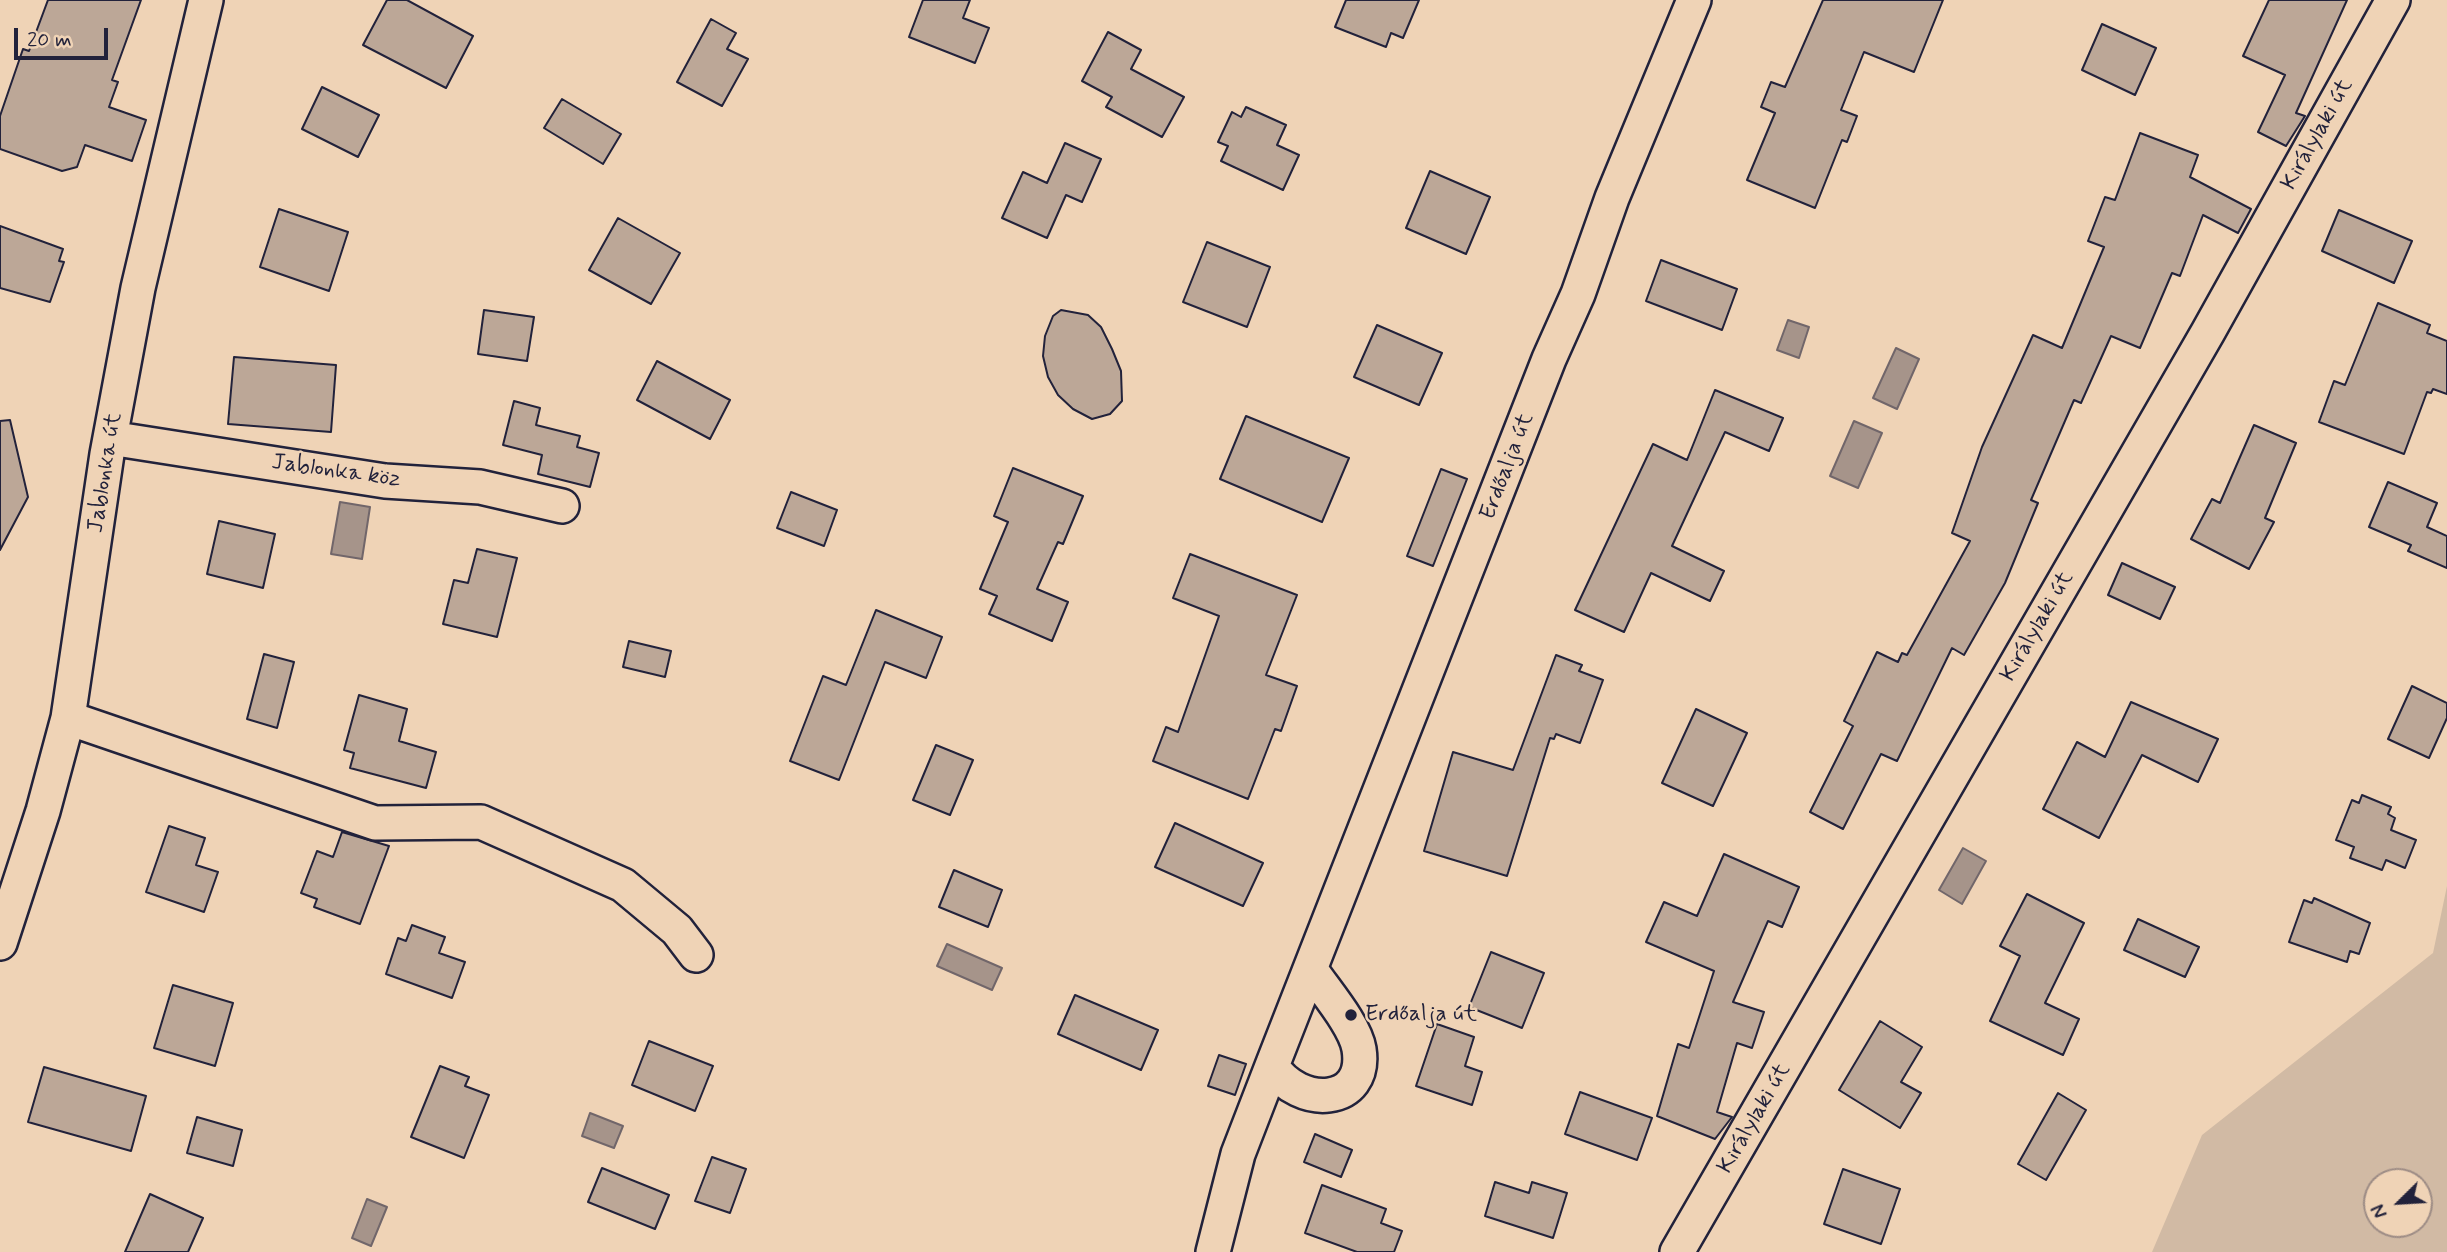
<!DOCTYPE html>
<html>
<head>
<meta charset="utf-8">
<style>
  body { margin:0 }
  #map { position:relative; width:2447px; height:1252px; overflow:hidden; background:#efd3b6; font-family:Mynerve,sans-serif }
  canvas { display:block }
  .north { position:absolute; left:2363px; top:1168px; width:70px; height:70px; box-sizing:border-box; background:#efd3b6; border:2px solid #9d8c85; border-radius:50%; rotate:246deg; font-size:19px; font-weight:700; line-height:28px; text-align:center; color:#22223b }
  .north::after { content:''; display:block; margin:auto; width:24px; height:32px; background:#22223b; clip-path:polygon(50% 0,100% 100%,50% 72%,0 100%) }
  .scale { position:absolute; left:14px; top:28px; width:94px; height:32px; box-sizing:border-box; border:4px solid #22223b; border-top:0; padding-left:9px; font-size:21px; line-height:24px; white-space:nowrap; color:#22223b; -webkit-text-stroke:5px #efd3b6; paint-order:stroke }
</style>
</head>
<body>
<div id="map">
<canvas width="2447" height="1252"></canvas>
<div class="north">N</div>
<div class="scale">20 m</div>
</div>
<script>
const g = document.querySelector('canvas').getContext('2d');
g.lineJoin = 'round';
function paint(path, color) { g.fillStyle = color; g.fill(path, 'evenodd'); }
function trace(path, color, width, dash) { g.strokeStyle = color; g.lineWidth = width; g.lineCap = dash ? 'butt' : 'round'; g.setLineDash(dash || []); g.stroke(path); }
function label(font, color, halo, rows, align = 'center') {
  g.font = font + ' Mynerve,sans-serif'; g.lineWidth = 5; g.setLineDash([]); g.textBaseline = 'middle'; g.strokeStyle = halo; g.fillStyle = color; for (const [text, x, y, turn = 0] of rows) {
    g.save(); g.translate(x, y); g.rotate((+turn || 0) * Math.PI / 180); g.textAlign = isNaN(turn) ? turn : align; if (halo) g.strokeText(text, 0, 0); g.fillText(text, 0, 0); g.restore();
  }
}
const green = new Path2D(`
  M 2447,886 L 2447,1252 L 2152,1252 L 2202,1135 L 2433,953 ZM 2377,1182 L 2419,1182 L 2419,1224 L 2377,1224 Z`);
const water = new Path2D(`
  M 1788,320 L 1809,327 L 1799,358 L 1777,350 Z
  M 1896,348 L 1919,359 L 1897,409 L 1873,398 Z
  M 1854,421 L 1882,433 L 1858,488 L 1830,476 Z
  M 340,502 L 370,507 L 362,559 L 331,554 Z
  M 1963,848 L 1986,861 L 1962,904 L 1939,890 Z
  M 947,944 L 1002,968 L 992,990 L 937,966 Z
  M 590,1113 L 623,1126 L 614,1148 L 582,1136 Z
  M 367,1199 L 387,1207 L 371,1246 L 352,1238 Z`);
const building = new Path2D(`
  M 48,0 L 141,0 L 112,80 L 118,82 L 109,107 L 146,120 L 132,161 L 85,145 L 77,167 L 62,171 L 0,149 L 0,116 L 23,49 L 29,51 Z
  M 387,0 L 407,0 L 473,36 L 446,88 L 363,45 Z
  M 923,0 L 970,0 L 963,18 L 989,28 L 975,63 L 909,37 Z
  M 1346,0 L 1419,0 L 1403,38 L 1391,33 L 1386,47 L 1335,27 Z
  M 1823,0 L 1943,0 L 1914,72 L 1864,52 L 1841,110 L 1857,116 L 1847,142 L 1842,140 L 1815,208 L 1747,180 L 1775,113 L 1761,107 L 1771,82 L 1785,87 Z
  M 2269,0 L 2347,0 L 2296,113 L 2305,116 L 2286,146 L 2258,132 L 2285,75 L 2243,56 Z
  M 711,19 L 736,33 L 727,49 L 748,59 L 722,106 L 677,82 Z
  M 2102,24 L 2156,48 L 2135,95 L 2082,70 Z
  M 1108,32 L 1141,50 L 1131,69 L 1184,97 L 1162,137 L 1106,107 L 1112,97 L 1082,81 Z
  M 322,87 L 379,115 L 358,157 L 302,129 Z
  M 562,99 L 621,134 L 603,164 L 544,128 Z
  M 1246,107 L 1286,125 L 1277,145 L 1299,155 L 1283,190 L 1221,161 L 1228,146 L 1218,142 L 1232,112 L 1241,117 Z
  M 2140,133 L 2198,155 L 2190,177 L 2251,209 L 2238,233 L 2203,215 L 2180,276 L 2172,273 L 2140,348 L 2111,336 L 2081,403 L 2074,400 L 2031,500 L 2038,503 L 2005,583 L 1964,655 L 1952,648 L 1897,761 L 1881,754 L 1843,829 L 1810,812 L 1853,726 L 1844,721 L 1877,652 L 1898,662 L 1902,653 L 1907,655 L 1970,541 L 1952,533 L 1982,447 L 2033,335 L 2062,348 L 2104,247 L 2088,241 L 2105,197 L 2115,200 Z
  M 1065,143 L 1101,159 L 1082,202 L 1066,195 L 1047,238 L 1002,218 L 1023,172 L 1047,183 Z
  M 1430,171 L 1490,197 L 1466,254 L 1406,228 Z
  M 279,209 L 348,232 L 329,291 L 260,267 Z
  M 2339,210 L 2412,241 L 2394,283 L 2322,251 Z
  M 618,218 L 680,253 L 651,304 L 589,270 Z
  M 0,226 L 63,249 L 59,261 L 64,262 L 50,302 L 0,288 Z
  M 1207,242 L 1270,267 L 1247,327 L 1183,302 Z
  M 1661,260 L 1737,289 L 1722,330 L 1646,301 Z
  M 2378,303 L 2430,325 L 2427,333 L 2447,341 L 2447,394 L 2433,389 L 2431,393 L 2427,392 L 2404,454 L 2319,422 L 2334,381 L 2345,385 Z
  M 484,310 L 534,317 L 527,361 L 478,354 Z
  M 1061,310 L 1088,315 L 1101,327 L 1112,349 L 1121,371 L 1122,401 L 1110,414 L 1092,419 L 1073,409 L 1058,395 L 1048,377 L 1043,356 L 1045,336 L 1053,316 Z
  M 1377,325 L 1442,353 L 1419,405 L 1354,377 Z
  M 234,357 L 336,365 L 331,432 L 228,424 Z
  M 657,361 L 730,400 L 710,439 L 637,400 Z
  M 1715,390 L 1783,418 L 1769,451 L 1725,432 L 1672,546 L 1724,571 L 1710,601 L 1651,573 L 1624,632 L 1575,610 L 1653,444 L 1687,460 Z
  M 514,401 L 540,408 L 536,425 L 580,436 L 577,447 L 599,453 L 590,487 L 538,474 L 542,455 L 503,445 Z
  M 1246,416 L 1349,458 L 1322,522 L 1220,479 Z
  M 10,420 L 28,497 L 0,550 L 0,421 Z
  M 2254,425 L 2296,443 L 2265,518 L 2274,522 L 2249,569 L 2191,539 L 2212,499 L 2220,503 Z
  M 1013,468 L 1083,496 L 1063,544 L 1058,542 L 1037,589 L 1068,602 L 1052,641 L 989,614 L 997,596 L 980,589 L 1008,522 L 994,516 Z
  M 1441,469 L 1467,479 L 1433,566 L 1407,556 Z
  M 2388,482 L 2437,503 L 2427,527 L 2447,536 L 2447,568 L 2408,551 L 2411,545 L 2369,527 Z
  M 791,492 L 837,510 L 824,546 L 777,528 Z
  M 219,521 L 275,534 L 263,588 L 207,574 Z
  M 477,549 L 517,558 L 497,637 L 443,624 L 454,580 L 468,583 Z
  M 1190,554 L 1297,595 L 1266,675 L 1297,686 L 1281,731 L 1275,729 L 1248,799 L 1153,761 L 1166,727 L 1178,732 L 1219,616 L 1173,598 Z
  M 2122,563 L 2175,587 L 2160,619 L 2108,595 Z
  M 876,610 L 942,637 L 926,678 L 885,662 L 839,780 L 790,761 L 823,676 L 846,685 Z
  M 629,641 L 671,651 L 665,677 L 623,667 Z
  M 264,654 L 294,662 L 277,728 L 247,719 Z
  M 1556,655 L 1582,665 L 1579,671 L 1603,680 L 1580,743 L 1556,734 L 1554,739 L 1550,738 L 1507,876 L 1424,851 L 1453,752 L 1513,770 Z
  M 2412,686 L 2447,703 L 2447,718 L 2429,758 L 2388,739 Z
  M 359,695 L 407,709 L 399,741 L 436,752 L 426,788 L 350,768 L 354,753 L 344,750 Z
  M 2131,702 L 2218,739 L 2198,782 L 2142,755 L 2099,838 L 2043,809 L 2077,742 L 2105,757 Z
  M 1696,709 L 1747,733 L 1713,806 L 1662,783 Z
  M 936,745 L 973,760 L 950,815 L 913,800 Z
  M 2362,795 L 2391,807 L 2388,814 L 2395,818 L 2391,830 L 2416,840 L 2405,868 L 2386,860 L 2382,870 L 2350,858 L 2354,847 L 2336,840 L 2352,800 L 2359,803 Z
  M 1175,823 L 1263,863 L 1243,906 L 1155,867 Z
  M 169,826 L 205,838 L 196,865 L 218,872 L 204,912 L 146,892 Z
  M 342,832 L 389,846 L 360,924 L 314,907 L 317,899 L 301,893 L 317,851 L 333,857 Z
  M 1724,854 L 1799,887 L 1782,927 L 1768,921 L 1733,1002 L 1764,1012 L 1752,1048 L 1737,1043 L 1717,1112 L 1732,1117 L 1715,1139 L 1657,1116 L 1678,1044 L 1689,1048 L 1714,971 L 1646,942 L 1664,902 L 1697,916 Z
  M 954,870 L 1002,890 L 988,927 L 939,907 Z
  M 2027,894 L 2084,923 L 2045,1003 L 2079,1019 L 2063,1055 L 1990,1021 L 2020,956 L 2000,946 Z
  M 2314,898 L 2370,923 L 2359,954 L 2350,951 L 2347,962 L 2289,942 L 2304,900 L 2312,903 Z
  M 2138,919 L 2199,947 L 2185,977 L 2124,950 Z
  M 412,925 L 445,937 L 439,953 L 465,962 L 452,998 L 386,974 L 398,938 L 406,941 Z
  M 1491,952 L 1544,973 L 1522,1028 L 1469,1007 Z
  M 173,985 L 233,1003 L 215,1066 L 154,1048 Z
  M 1075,995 L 1158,1030 L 1141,1070 L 1058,1034 Z
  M 1880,1021 L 1922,1047 L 1901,1082 L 1921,1093 L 1900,1128 L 1839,1090 Z
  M 1437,1024 L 1474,1037 L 1465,1066 L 1482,1072 L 1472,1105 L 1416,1086 Z
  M 649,1041 L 713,1066 L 695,1111 L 632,1085 Z
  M 1219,1055 L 1246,1064 L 1235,1095 L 1208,1086 Z
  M 440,1066 L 469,1077 L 465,1086 L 489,1095 L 464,1158 L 411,1137 Z
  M 44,1067 L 146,1096 L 131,1151 L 28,1122 Z
  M 1580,1092 L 1652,1118 L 1637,1160 L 1565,1134 Z
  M 2058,1093 L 2086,1110 L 2046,1180 L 2018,1164 Z
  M 197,1117 L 242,1130 L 233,1166 L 187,1153 Z
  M 1315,1134 L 1352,1150 L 1341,1177 L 1304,1162 Z
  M 712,1157 L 746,1169 L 730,1213 L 695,1201 Z
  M 602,1168 L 669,1195 L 655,1229 L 588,1202 Z
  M 1843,1169 L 1900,1189 L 1881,1244 L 1824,1224 Z
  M 1495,1182 L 1529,1193 L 1532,1182 L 1567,1193 L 1553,1238 L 1485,1216 Z
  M 1322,1185 L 1386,1209 L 1381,1223 L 1402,1231 L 1394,1252 L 1357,1252 L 1305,1233 Z
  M 150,1194 L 203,1218 L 188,1252 L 125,1252 Z`);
const minor = new Path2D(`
  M 110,438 L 385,481 L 480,487 L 562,506
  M 68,718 L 375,823 L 481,822 L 623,885 L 677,930 L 696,955
  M 0,943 L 43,811 L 68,718 L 107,454 L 138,288 L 206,0
  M 1272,1066 C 1299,1109 1368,1106 1359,1049 C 1355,1025 1325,991 1311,970
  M 1213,1252 L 1238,1154 L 1272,1066 L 1549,359 L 1578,294 L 1612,198 L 1694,0
  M 1677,1252 L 2208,332 L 2393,0`);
const markers = [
  [1351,1015,7,"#22223b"]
];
const streetNames = [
  ["Királylaki út",2318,135,-61],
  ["Erdőalja út",1508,467,-69],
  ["Jablonka köz",336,472,8],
  ["Jablonka út",106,473,-81],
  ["Királylaki út",2038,627,-60],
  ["Királylaki út",1755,1119,-60]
];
const poiNames = [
  ["Erdőalja út",1365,1015]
];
paint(green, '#d1baa4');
paint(water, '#a6948a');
trace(water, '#71666a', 2);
paint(building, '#bca797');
trace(building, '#22223b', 2);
trace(minor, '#22223b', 38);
trace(minor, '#efd3b6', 33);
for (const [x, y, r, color] of markers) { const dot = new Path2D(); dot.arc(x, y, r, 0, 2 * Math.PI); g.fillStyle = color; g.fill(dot); trace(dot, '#efd3b6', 2.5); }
label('23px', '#22223b', '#efd3b6', streetNames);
label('23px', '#22223b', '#efd3b6', poiNames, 'left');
</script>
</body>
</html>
